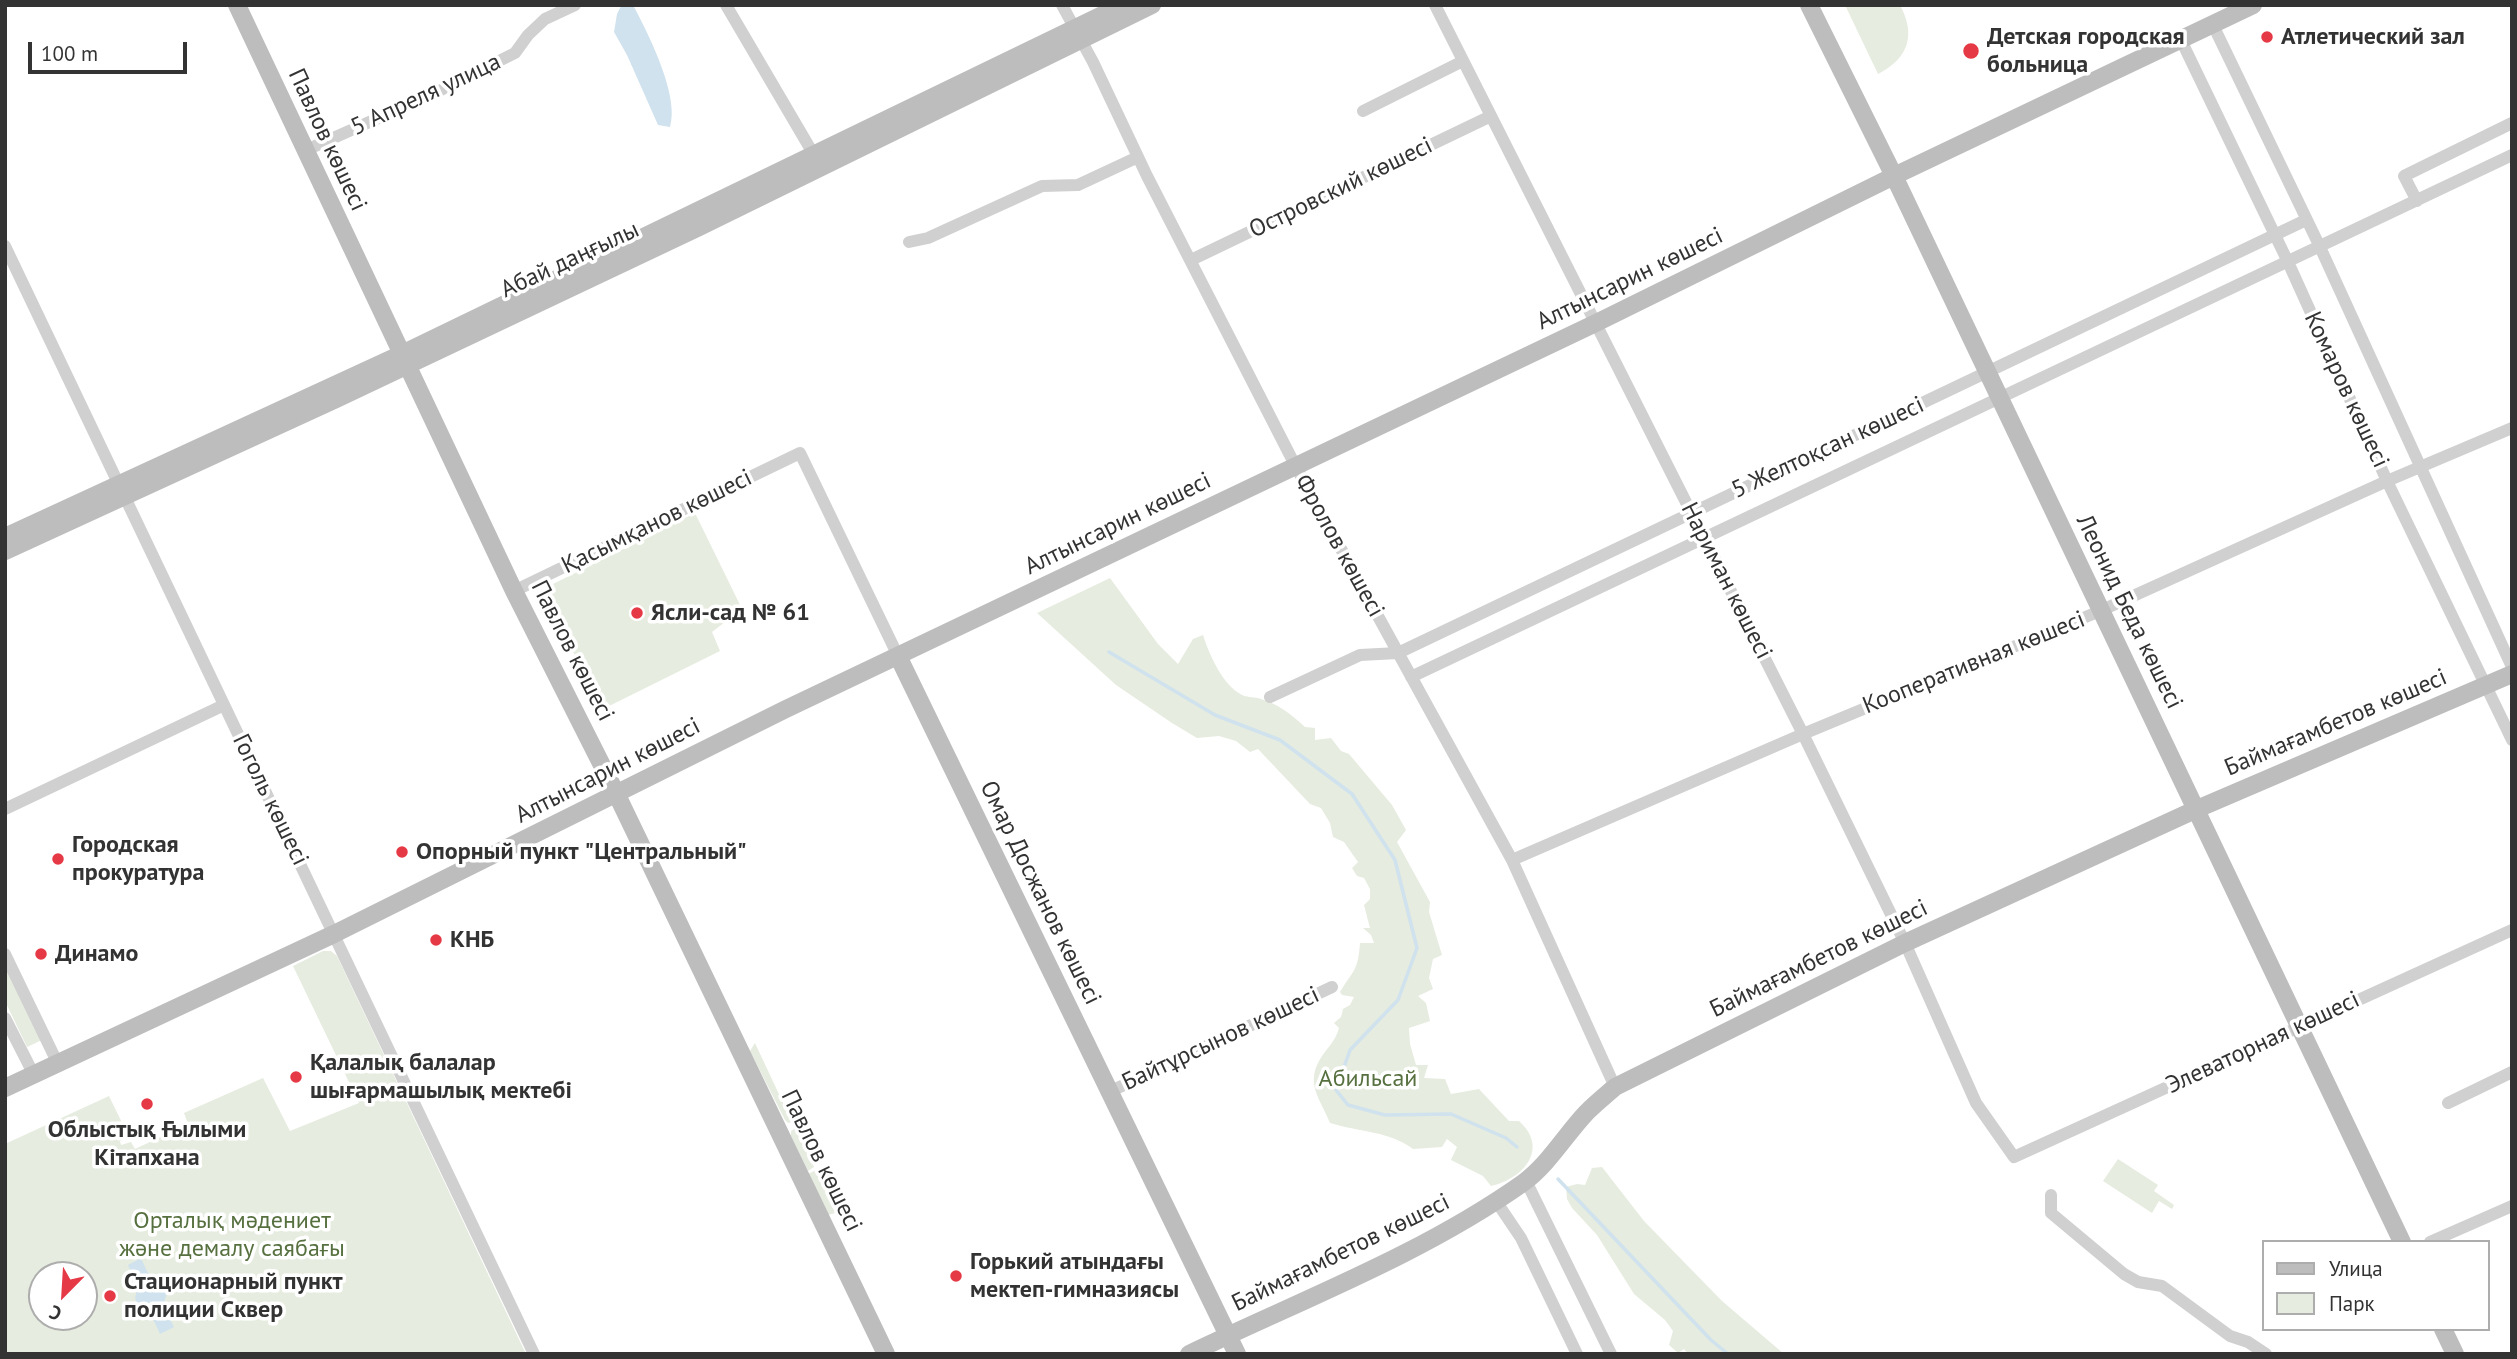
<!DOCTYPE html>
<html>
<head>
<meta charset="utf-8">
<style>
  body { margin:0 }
  #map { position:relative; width:2517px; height:1359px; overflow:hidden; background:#fff; font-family:"PT Sans",sans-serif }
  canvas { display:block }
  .frame { position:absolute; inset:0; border:7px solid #333; pointer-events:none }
  .legend { position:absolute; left:2262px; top:1240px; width:228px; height:91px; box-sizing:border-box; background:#fff; border:2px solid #adadad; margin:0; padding:9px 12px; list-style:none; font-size:21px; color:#333 }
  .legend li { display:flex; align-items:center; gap:14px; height:35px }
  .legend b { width:35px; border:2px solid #adadad }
  .north { position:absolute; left:28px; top:1261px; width:70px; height:70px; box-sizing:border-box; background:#fff; border:2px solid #adadad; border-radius:50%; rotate:204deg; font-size:19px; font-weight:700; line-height:28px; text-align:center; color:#333 }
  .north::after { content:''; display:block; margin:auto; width:24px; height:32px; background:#e63946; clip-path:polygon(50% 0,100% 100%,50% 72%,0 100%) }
  .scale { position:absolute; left:28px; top:42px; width:159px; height:32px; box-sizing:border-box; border:4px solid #333; border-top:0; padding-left:9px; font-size:21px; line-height:24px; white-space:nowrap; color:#333; -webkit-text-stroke:5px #fff; paint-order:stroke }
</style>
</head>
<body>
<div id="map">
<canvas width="2517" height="1359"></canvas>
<div class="frame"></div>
<ul class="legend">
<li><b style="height:9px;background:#bdbdbd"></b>Улица</li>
<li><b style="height:19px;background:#e6ecdf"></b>Парк</li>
</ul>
<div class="north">С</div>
<div class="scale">100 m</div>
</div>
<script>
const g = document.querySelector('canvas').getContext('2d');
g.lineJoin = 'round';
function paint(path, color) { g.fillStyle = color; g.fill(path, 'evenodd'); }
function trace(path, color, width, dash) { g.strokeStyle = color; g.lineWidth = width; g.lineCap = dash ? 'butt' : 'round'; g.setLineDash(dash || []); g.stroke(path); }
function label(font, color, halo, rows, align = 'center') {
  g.font = font + ' "PT Sans",sans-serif'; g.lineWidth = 7; g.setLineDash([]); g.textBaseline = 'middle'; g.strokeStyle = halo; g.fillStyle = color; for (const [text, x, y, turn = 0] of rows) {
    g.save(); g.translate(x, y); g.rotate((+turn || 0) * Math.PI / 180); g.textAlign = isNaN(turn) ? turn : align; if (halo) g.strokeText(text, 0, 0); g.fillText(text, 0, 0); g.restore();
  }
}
const green = new Path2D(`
  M 1845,5 L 1900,5 C 1916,35 1909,58 1878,74 Z
  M 695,513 L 742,609 L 712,632 L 720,651 L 601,710 L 543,589 Z
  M 1110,578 L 1158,644 L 1178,664 L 1193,639 L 1203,635 C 1210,656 1222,684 1242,695 C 1246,697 1253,697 1258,698 C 1278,704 1290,713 1305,727 L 1315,728 L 1315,740 L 1331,738 L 1341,751 L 1349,754 L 1392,805 L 1406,830 L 1397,842 L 1430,902 L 1429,912 L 1442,955 L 1433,959 L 1429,978 L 1433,989 L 1418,996 L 1426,1003 L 1430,1021 L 1409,1028 L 1410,1044 L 1416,1065 L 1428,1065 L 1424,1078 L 1445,1079 L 1451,1094 L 1479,1089 L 1509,1121 L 1519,1121 C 1550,1149 1523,1179 1491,1186 L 1483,1176 L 1451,1160 L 1457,1147 L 1447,1139 L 1442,1147 L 1413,1149 C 1389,1131 1359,1132 1330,1123 C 1320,1098 1304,1083 1322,1056 C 1329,1046 1336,1040 1339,1028 L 1334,1023 L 1341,1017 L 1343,1009 L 1350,1005 L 1354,997 L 1342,995 L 1340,992 C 1353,970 1358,972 1360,943 L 1374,943 L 1371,935 L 1363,928 L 1370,928 L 1364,905 L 1370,899 L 1370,889 L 1364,878 L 1357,876 L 1352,868 L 1358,862 L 1344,842 L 1333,837 L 1330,823 L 1321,808 L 1310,804 L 1258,749 L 1250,752 L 1236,741 L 1219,736 L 1197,738 L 1172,723 L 1116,685 L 1037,613 Z
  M 323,951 L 331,951 L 337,956 L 526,1354 L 5,1354 L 5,1144 L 109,1096 L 129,1137 L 120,1141 L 121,1145 L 131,1142 L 135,1149 L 188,1124 L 184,1113 L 263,1078 L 290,1131 L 359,1103 L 293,966 ZM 42,1275 L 84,1275 L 84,1317 L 42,1317 Z
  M 5,963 L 42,1040 L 27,1047 L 5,1001 Z
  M 755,1043 L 792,1122 L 788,1123 L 785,1120 L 750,1051 Z
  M 796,1128 L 814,1167 L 808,1171 L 791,1136 L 791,1131 Z
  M 2118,1159 L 2158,1185 L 2154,1191 L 2174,1205 L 2172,1209 L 2159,1201 L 2152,1213 L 2103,1181 Z
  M 1602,1167 L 1644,1221 L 1722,1301 L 1784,1354 L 1688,1354 L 1684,1349 L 1678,1353 L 1669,1345 L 1673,1331 L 1665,1320 L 1634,1294 L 1597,1235 L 1572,1208 L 1567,1199 L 1566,1187 L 1577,1184 L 1585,1185 L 1592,1168 Z
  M 816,1170 L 835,1213 L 828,1215 L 808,1174 Z`);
const water = new Path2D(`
  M 633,5 C 648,33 680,96 670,127 L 658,125 L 627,55 L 614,32 L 617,14 L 621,6 Z
  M 141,1258 L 151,1280 L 164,1286 L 167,1293 L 163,1306 L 174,1327 L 160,1334 L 150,1312 L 138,1306 L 135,1298 L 138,1287 L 128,1265 Z`);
const stream = new Path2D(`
  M 1109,652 L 1215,715 L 1280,740 L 1352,794 L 1395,860 L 1417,948 L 1398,1000 L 1350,1050 L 1336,1090 L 1348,1105 L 1385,1115 L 1451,1114 L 1506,1138 L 1517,1147
  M 1558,1179 L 1711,1340 L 1728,1354`);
const street = new Path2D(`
  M 726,5 L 814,155
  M 1062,5 L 1093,62 L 1147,176 L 1296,467 L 1512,860 L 1615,1087
  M 1435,5 L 1803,734 L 1905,943 L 1976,1103 L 2014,1157 L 2512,930
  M 2213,25 L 2320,247 L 2512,667
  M 2181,40 L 2288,262 L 2387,481 L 2512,740
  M 1363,111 L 1463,61
  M 304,151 L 437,92 L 515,53 L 528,35 L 545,19 L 575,5
  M 2417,201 L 2404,176 L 2512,123
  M 909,242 L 928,238 L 1042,186 L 1078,185 L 1138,157
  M 5,246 L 534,1354
  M 1191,260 L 1491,116
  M 514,591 L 800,453 L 898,656
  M 1411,677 L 2512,155
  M 1270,697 L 1360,655 L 1398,653 L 2306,220
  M 5,809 L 224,705
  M 1512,860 L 1803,734 L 2100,611 L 2387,481 L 2512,428
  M 5,954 L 58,1064
  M 5,1018 L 34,1075
  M 1109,1092 L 1332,987
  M 2448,1103 L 2512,1072
  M 1526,1181 L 1611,1354
  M 2051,1195 L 2051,1213 L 2124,1274 L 2138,1282 L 2162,1286 L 2230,1336 L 2248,1342 L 2266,1354
  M 1496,1201 L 1521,1238 L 1577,1354
  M 2430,1242 L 2512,1206`);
const secondary = new Path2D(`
  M 237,5 L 514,591 L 617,795 L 886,1354
  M 1809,5 L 1894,176 L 2402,1242
  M 5,537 L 402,354 L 1123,5
  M 5,551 L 336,399 L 699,227 L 1152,5
  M 898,656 L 1237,1354
  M 5,1088 L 334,934 L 786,709 L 1596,323 L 1894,176 L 2253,5
  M 2443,1329 L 2455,1354
  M 1189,1354 C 1301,1300 1421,1255 1523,1183 C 1549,1164 1565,1135 1587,1112 C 1596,1103 1606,1095 1615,1087 L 1905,943 L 2197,809 L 2512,674`);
const markers = [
  [2267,37,7,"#e63946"],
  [1971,51,9,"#e63946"],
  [637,613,7,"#e63946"],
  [402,852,7,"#e63946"],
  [58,859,7,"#e63946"],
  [436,940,7,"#e63946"],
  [41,954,7,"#e63946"],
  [296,1077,7,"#e63946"],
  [147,1104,7,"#e63946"],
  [956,1276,7,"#e63946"],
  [110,1296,7,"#e63946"]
];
const poiNames = [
  ["Детская городская",1987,37],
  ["больница",1987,65],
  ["Атлетический зал",2281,37],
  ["Ясли-сад № 61",651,613],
  ["Городская",72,845],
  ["прокуратура",72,873],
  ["Опорный пункт \"Центральный\"",416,852],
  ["КНБ",450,940],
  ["Динамо",55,954],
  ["Қалалық балалар",310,1063],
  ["шығармашылық мектебі",310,1091],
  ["Облыстық Ғылыми",147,1130,"center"],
  ["Кітапхана",147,1158,"center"],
  ["Горький атындағы",970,1262],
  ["мектеп-гимназиясы",970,1290],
  ["Стационарный пункт",124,1282],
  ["полиции Сквер",124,1310]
];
const streetNames = [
  ["5 Апреля улица",426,95,-25],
  ["Павлов көшесі",327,140,65],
  ["Островский көшесі",1341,188,-26],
  ["Абай даңғылы",570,260,-25],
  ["Алтынсарин көшесі",1630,279,-26],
  ["Комаров көшесі",2346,390,65],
  ["5 Желтоқсан көшесі",1828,448,-25],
  ["Қасымқанов көшесі",657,522,-26],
  ["Алтынсарин көшесі",1118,524,-26],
  ["Фролов көшесі",1339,546,61],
  ["Нариман көшесі",1726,581,63],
  ["Леонид Беда көшесі",2129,612,64],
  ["Павлов көшесі",572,651,63],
  ["Кооперативная көшесі",1974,663,-22],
  ["Баймағамбетов көшесі",2336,723,-23],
  ["Алтынсарин көшесі",608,771,-27],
  ["Гоголь көшесі",270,800,64],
  ["Омар Досжанов көшесі",1040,893,64],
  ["Баймағамбетов көшесі",1819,959,-26],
  ["Байтұрсынов көшесі",1221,1039,-25],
  ["Элеваторная көшесі",2263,1043,-25],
  ["Павлов көшесі",821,1161,64],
  ["Баймағамбетов көшесі",1341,1253,-26]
];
const parkNames = [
  ["Абильсай",1368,1079],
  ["Орталық мәдениет",232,1221],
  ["және демалу саябағы",232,1249]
];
paint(green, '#e6ecdf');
paint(water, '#cfe2ee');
trace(stream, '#cfe2ee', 3.5);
trace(street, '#d0d0d0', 12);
trace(secondary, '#bdbdbd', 18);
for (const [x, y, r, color] of markers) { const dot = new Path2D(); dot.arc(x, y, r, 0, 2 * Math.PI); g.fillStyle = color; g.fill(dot); trace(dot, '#fff', 2.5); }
label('bold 24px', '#333', '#fff', poiNames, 'left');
label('24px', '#333', '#fff', streetNames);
label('24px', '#56703f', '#fff', parkNames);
</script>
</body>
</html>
